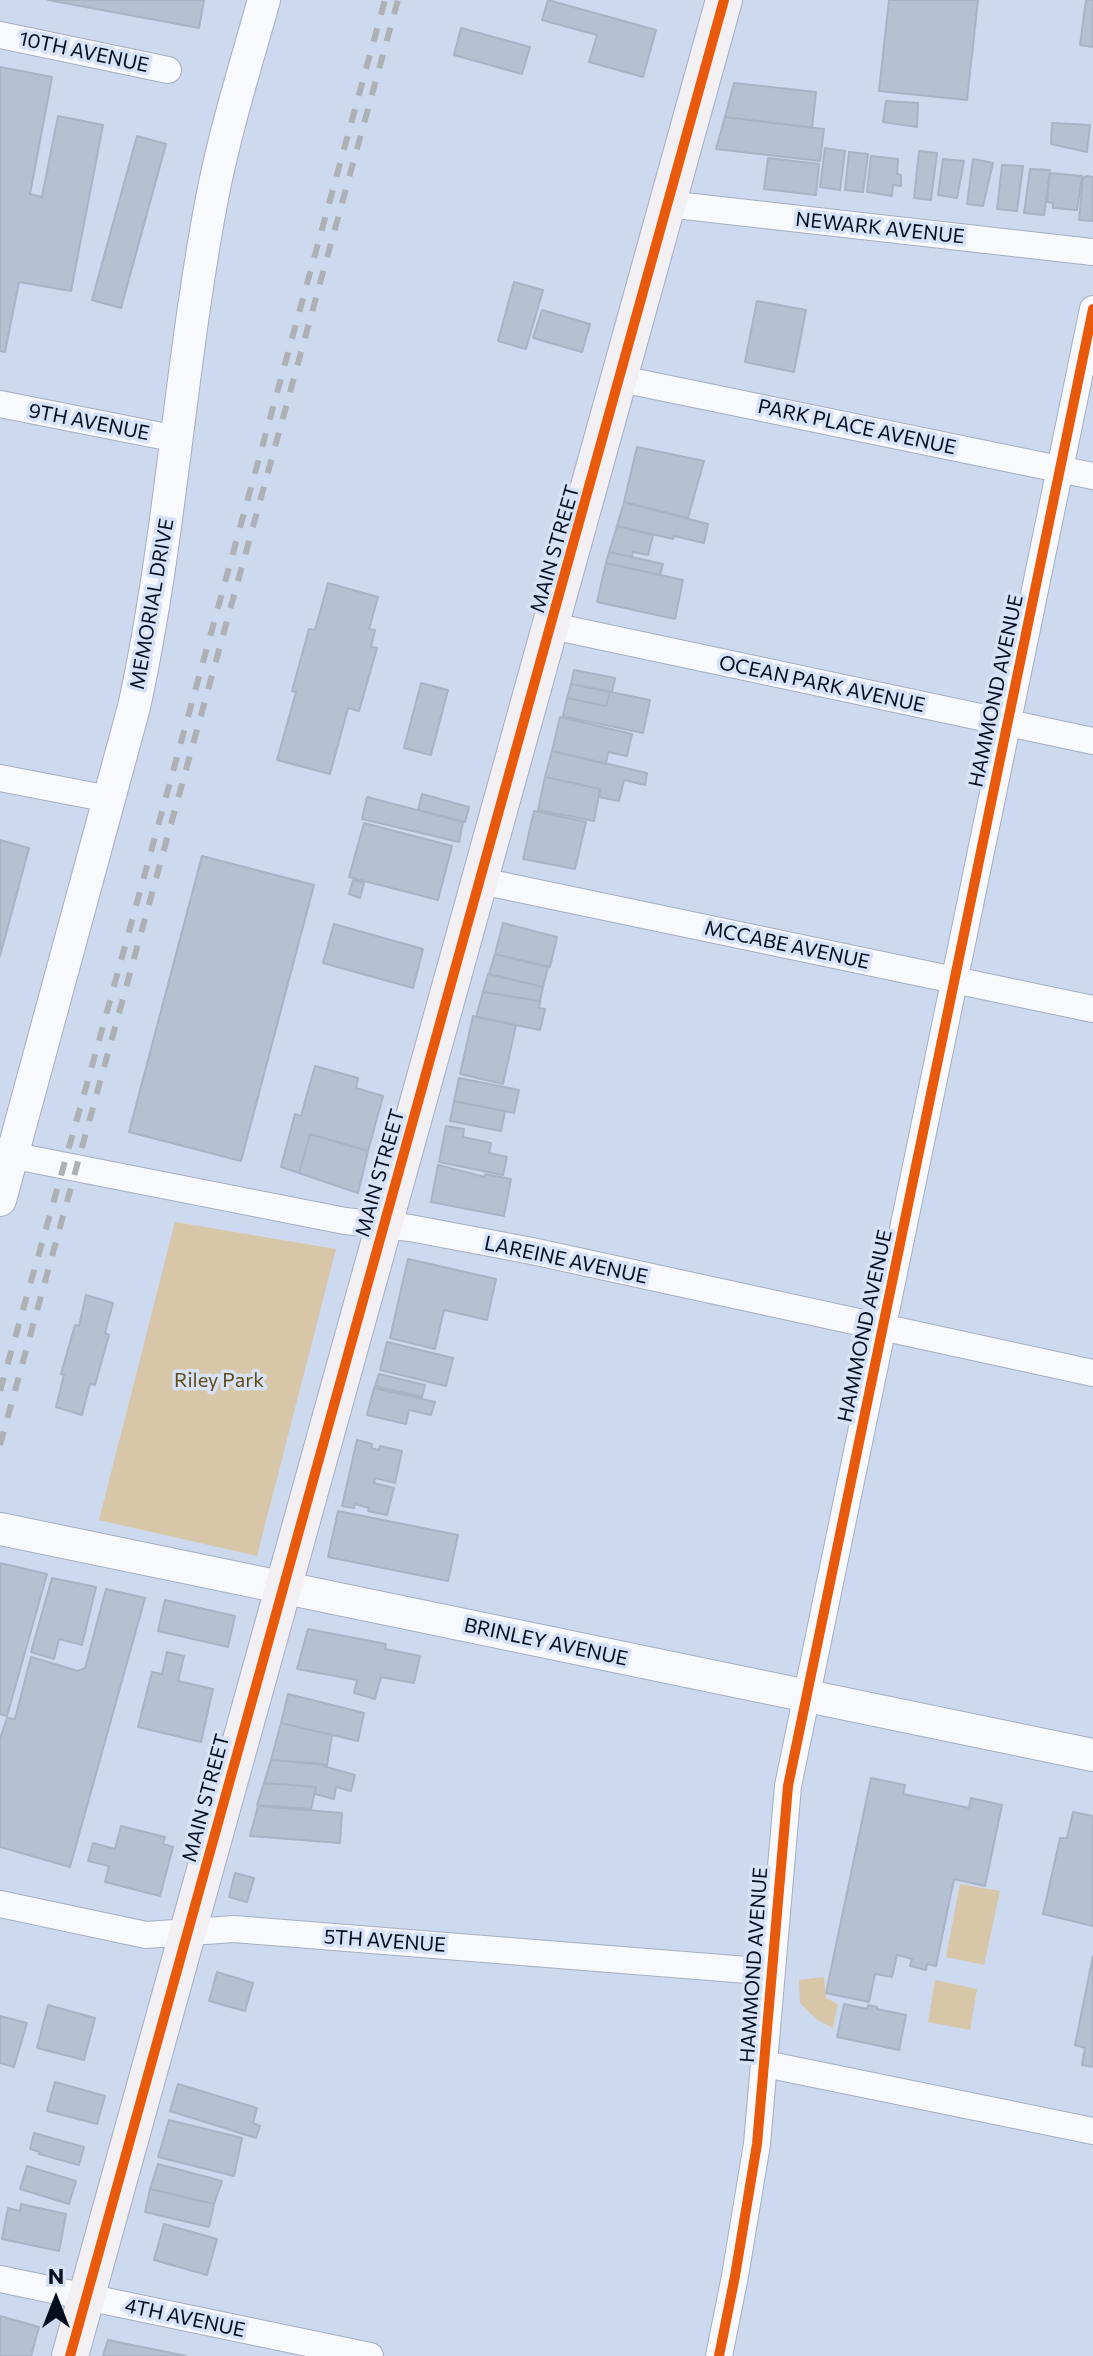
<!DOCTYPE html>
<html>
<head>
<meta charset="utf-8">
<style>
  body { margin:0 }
  #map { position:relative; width:1093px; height:2356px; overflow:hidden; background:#cdd9ef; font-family:Commissioner,sans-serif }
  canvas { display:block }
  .north { position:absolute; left:16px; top:2260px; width:80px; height:80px; -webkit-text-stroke:6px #d6e2f7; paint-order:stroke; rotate:0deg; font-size:22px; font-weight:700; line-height:32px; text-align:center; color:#050e1f }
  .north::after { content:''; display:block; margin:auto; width:28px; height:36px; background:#050e1f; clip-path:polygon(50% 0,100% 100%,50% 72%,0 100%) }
</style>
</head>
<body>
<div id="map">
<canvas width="1093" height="2356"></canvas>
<div class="north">N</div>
</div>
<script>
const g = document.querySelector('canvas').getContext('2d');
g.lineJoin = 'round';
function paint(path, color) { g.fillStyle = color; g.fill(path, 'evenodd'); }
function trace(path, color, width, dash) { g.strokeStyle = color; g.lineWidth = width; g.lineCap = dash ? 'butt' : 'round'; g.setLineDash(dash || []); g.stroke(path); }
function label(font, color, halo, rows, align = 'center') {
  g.font = font + ' Commissioner,sans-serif'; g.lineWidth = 7; g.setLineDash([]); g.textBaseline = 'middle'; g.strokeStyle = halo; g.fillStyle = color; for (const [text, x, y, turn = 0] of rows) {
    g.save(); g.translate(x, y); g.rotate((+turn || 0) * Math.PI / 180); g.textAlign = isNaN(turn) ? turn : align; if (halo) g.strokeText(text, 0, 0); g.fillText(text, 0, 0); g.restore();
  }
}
const green = new Path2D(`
  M 175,1222 L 336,1249 L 257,1556 L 99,1520 Z
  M 960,1884 L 1000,1891 L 984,1965 L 946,1957 Z
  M 824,1977 L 826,1998 L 838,2004 L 833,2028 L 816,2019 L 800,2003 L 799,1980 Z
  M 935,1980 L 977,1989 L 970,2030 L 928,2022 Z`);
const building = new Path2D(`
  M 48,0 L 204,0 L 199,28 Z
  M 548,0 L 656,30 L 643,77 L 589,62 L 597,35 L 542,20 Z
  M 889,0 L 978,0 L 967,100 L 879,91 Z
  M 1086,0 L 1093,0 L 1093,47 L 1080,45 Z
  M 461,28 L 530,47 L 522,74 L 454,55 Z
  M 0,67 L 52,77 L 30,194 L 42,197 L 58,116 L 103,125 L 71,291 L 19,282 L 5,352 L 0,351 Z
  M 734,83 L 816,92 L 812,128 L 725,117 Z
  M 886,101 L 918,103 L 917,127 L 883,122 Z
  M 725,117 L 824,129 L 820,161 L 716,149 Z
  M 1052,123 L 1090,125 L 1087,152 L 1051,144 Z
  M 137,136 L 166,144 L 121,308 L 92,300 Z
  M 825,148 L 845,151 L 840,190 L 820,187 Z
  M 919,151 L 937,153 L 931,200 L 914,198 Z
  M 849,152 L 868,154 L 863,192 L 845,190 Z
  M 871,156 L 898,159 L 897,174 L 901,175 L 901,186 L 893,185 L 892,196 L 867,192 Z
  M 768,158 L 819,164 L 816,195 L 764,189 Z
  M 943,159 L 964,161 L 957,198 L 938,195 Z
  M 973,159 L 993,163 L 983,206 L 967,204 Z
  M 1002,165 L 1023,166 L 1017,211 L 997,209 Z
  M 1030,169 L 1050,170 L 1044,215 L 1024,213 Z
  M 1050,173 L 1082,176 L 1077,210 L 1053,208 L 1053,203 L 1047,202 Z
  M 1087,176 L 1093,177 L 1093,221 L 1079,220 L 1083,178 Z
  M 514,282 L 543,290 L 526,349 L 498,341 Z
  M 757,301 L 806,310 L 794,372 L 745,362 Z
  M 542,310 L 590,324 L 582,352 L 533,338 Z
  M 637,447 L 704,461 L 688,518 L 624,502 Z
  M 624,502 L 708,524 L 704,543 L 674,536 L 673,539 L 617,526 Z
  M 617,526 L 653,535 L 648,555 L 633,552 L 632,557 L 609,552 Z
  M 609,552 L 663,564 L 660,575 L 606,563 Z
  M 606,563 L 683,580 L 675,619 L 597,602 Z
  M 328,583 L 378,597 L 369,629 L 375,630 L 371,647 L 377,648 L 359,711 L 348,708 L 330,774 L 277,760 L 296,692 L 292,691 L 309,629 L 315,630 Z
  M 574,670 L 615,678 L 612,692 L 571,684 Z
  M 421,683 L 448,690 L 431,755 L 404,748 Z
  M 571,684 L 610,692 L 606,706 L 567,698 Z
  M 610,692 L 650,700 L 643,733 L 563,716 L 567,698 L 606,706 Z
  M 560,717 L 632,734 L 627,756 L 608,752 L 606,764 L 552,751 Z
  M 552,751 L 647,773 L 645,785 L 624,780 L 619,801 L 599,797 L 600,789 L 545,777 Z
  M 545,777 L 600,789 L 594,821 L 538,810 Z
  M 422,794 L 469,807 L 465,822 L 418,810 Z
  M 367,797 L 463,822 L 459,842 L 362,819 Z
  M 534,811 L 586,822 L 575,869 L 523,859 Z
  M 364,823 L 452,846 L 438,900 L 349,877 Z
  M 0,840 L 29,848 L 0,956 Z
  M 202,856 L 314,885 L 241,1161 L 129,1132 Z
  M 353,880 L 364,883 L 360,898 L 349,894 Z
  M 503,923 L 557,937 L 550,967 L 495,954 Z
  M 334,924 L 423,949 L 413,988 L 323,963 Z
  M 495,954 L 548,967 L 543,987 L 489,974 Z
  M 488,974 L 543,987 L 540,1001 L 483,992 Z
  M 483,992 L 540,1001 L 539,1008 L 545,1009 L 540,1030 L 476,1017 Z
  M 473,1016 L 516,1025 L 503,1084 L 460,1074 Z
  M 315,1066 L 358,1078 L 356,1088 L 383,1096 L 368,1151 L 310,1134 L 299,1173 L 281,1167 L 295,1114 L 301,1116 Z
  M 459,1078 L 519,1090 L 514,1113 L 454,1101 Z
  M 454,1101 L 505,1111 L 501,1131 L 450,1121 Z
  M 446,1126 L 464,1129 L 463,1137 L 491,1143 L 489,1153 L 507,1157 L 503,1175 L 439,1162 Z
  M 310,1134 L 368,1151 L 358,1193 L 299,1173 Z
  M 438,1165 L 485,1177 L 485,1174 L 511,1179 L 504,1216 L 431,1202 Z
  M 408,1259 L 496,1279 L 487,1320 L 444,1310 L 435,1349 L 390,1338 Z
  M 86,1295 L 113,1303 L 105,1333 L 109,1335 L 95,1385 L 90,1384 L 82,1415 L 56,1407 L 64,1375 L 61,1374 L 75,1325 L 79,1326 Z
  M 387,1342 L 453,1358 L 446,1386 L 380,1370 Z
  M 379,1374 L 425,1385 L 422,1397 L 375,1386 Z
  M 374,1388 L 435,1402 L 431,1415 L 409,1410 L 406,1424 L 367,1415 Z
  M 357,1440 L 372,1444 L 371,1448 L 379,1450 L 380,1446 L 402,1451 L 395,1483 L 375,1478 L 374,1483 L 394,1488 L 387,1515 L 368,1511 L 369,1508 L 355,1504 L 354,1508 L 342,1506 Z
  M 338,1511 L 458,1535 L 448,1581 L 328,1557 Z
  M 0,1563 L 47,1574 L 7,1716 L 0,1714 Z
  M 52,1578 L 96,1587 L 82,1645 L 59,1639 L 54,1659 L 31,1652 Z
  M 106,1589 L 145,1598 L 70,1867 L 0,1847 L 0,1739 L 7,1718 L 15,1719 L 31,1657 L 78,1671 L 85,1668 Z
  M 165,1600 L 235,1616 L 228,1647 L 158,1631 Z
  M 308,1629 L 386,1644 L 385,1649 L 420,1656 L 414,1683 L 381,1677 L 375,1699 L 354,1693 L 357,1680 L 297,1669 Z
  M 167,1652 L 184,1656 L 178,1681 L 213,1689 L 201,1742 L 138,1727 L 152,1672 L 162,1674 Z
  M 288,1694 L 364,1713 L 358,1741 L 281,1723 Z
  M 281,1723 L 332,1735 L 327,1765 L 271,1760 Z
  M 271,1760 L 324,1764 L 323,1766 L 355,1775 L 351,1791 L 336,1787 L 334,1799 L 315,1794 L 316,1787 L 264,1783 Z
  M 871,1778 L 905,1785 L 903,1794 L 969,1808 L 971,1798 L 1002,1805 L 985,1886 L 954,1879 L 936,1966 L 927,1964 L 926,1970 L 910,1966 L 912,1959 L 897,1955 L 892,1977 L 875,1974 L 869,2002 L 826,1993 Z
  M 264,1783 L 316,1787 L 311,1809 L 257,1805 Z
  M 258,1806 L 342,1813 L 340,1843 L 250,1836 Z
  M 1073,1812 L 1093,1816 L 1093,1926 L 1043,1914 L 1060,1838 L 1067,1838 Z
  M 121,1826 L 165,1837 L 163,1844 L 173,1847 L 160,1896 L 105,1882 L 109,1866 L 88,1861 L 93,1843 L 115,1849 Z
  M 235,1873 L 254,1878 L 247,1902 L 229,1897 Z
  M 1093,1956 L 1093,2067 L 1082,2065 L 1085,2048 L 1075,2045 Z
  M 217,1972 L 253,1983 L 245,2011 L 209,2001 Z
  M 844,2004 L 867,2009 L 868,2005 L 877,2007 L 877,2009 L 906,2015 L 899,2050 L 837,2037 Z
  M 48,2005 L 95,2018 L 84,2060 L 37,2048 Z
  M 0,2016 L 27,2023 L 14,2067 L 0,2063 Z
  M 55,2082 L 105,2096 L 97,2124 L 47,2111 Z
  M 178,2084 L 257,2108 L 253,2123 L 260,2126 L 256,2138 L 170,2111 Z
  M 169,2120 L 242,2138 L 234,2176 L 158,2157 Z
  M 34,2133 L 84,2147 L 79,2165 L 39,2154 L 40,2152 L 30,2149 Z
  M 158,2164 L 222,2181 L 214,2204 L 150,2189 Z
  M 27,2166 L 76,2181 L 69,2204 L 20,2189 Z
  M 150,2189 L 214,2204 L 209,2227 L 145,2212 Z
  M 21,2204 L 66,2214 L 59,2251 L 2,2239 L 8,2208 L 20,2211 Z
  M 164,2224 L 217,2239 L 207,2275 L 154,2260 Z
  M 0,2316 L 39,2327 L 31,2356 L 0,2356 Z
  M 108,2340 L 186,2356 L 103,2356 Z`);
const minor = new Path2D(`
  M 0,35 L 168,70
  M 667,204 L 1093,252
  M 621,379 L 1093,476
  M 0,404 L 177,439
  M 552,626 L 1093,741
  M 0,778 L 109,799
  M 481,881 L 1093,1009
  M 0,1153 L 345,1221 L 410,1228 L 532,1251 L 1093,1373
  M 0,1904 L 146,1935 L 234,1929 L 772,1972
  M 765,2064 L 1093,2131
  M 0,2279 L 370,2356
  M 719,2356 L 735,2276 L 757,2144 L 788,1786 L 1093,309`);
const tertiary = new Path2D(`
  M 0,1200 L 134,707 C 171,538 180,364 213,193 C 226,128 246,64 264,0
  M 0,1529 L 1093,1755`);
const secondary = new Path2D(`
  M 70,2356 L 724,0`);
const rail = new Path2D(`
  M 0,1391 L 92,1066 L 385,0
  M 0,1445 L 398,0`);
const cycleway = new Path2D(`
  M 70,2356 L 724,0
  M 719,2356 L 735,2276 L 757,2144 L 788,1786 L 1093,309`);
const streetNames = [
  ["10TH AVENUE",84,52,12],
  ["NEWARK AVENUE",880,228,6],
  ["9TH AVENUE",89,422,11],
  ["PARK PLACE AVENUE",857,427,12],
  ["MAIN STREET",555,549,-74],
  ["MEMORIAL DRIVE",152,604,-80],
  ["OCEAN PARK AVENUE",822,684,12],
  ["HAMMOND AVENUE",996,691,-78],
  ["MCCABE AVENUE",787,945,12],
  ["MAIN STREET",380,1173,-74],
  ["LAREINE AVENUE",566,1260,12],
  ["HAMMOND AVENUE",865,1326,-78],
  ["BRINLEY AVENUE",546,1642,12],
  ["MAIN STREET",206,1798,-75],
  ["5TH AVENUE",385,1941,4],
  ["HAMMOND AVENUE",754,1965,-86],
  ["4TH AVENUE",185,2318,12]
];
const parkNames = [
  ["Riley Park",219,1380]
];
paint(green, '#d7c6a7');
paint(building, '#b5c0d3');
trace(building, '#a9b3c6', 2);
trace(minor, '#a4aec1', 28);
trace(tertiary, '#a4aec1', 34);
trace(secondary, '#a4aec1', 38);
trace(minor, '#f8f9fd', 26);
trace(tertiary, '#f8f9fd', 32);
trace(secondary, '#f2f0f3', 36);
trace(rail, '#adb0b5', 6, [14, 14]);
trace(cycleway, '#e8590c', 10);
label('20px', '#050e1f', '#d6e2f7', streetNames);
label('20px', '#63480f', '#d6e2f7', parkNames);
</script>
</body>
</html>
